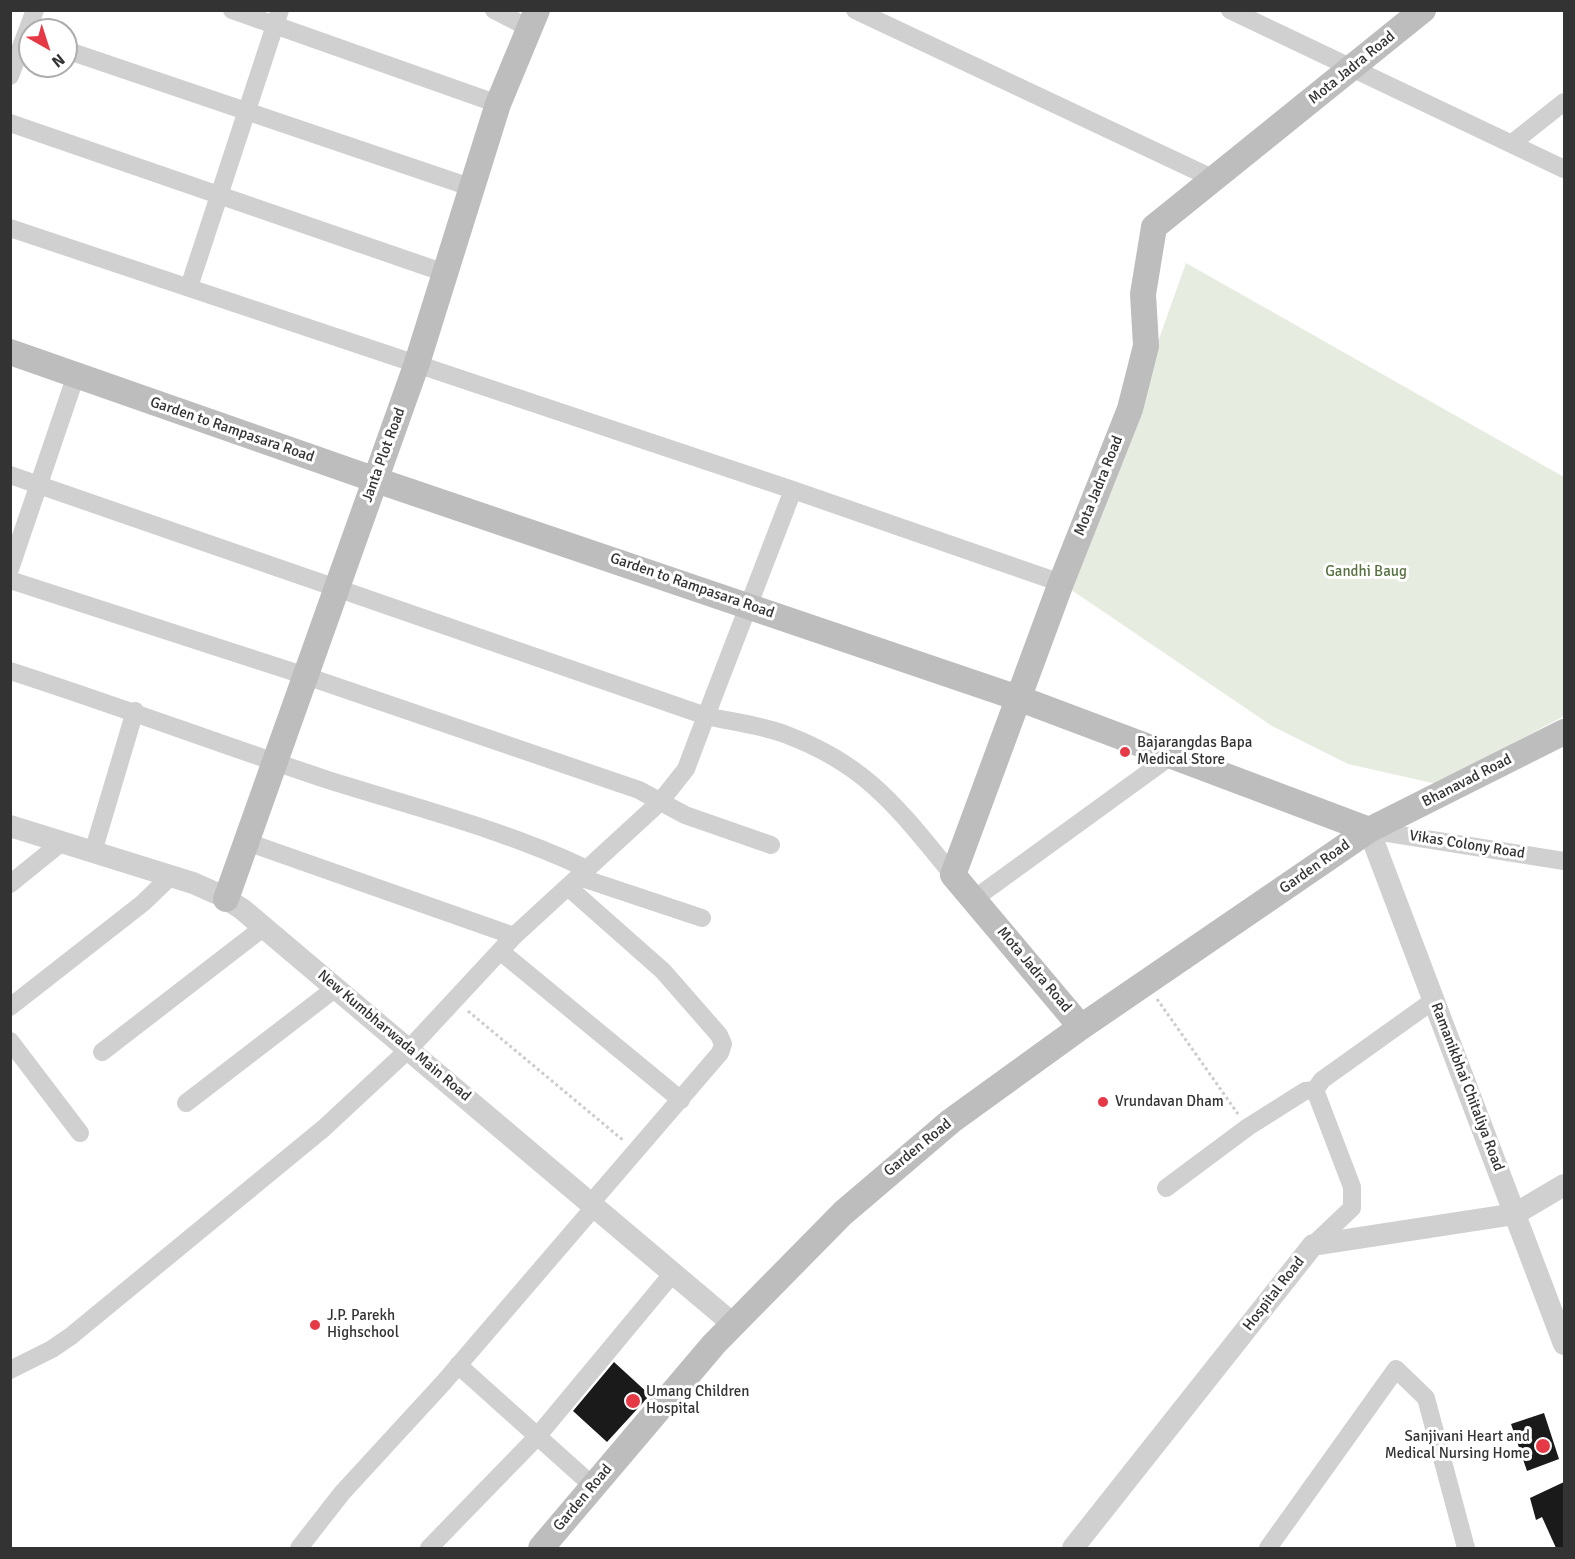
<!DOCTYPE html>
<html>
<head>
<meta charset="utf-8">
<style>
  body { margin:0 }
  #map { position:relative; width:1575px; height:1559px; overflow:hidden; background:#fff; font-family:Signika,sans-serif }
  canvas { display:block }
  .frame { position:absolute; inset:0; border:12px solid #333; pointer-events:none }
  .north { position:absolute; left:18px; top:18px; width:60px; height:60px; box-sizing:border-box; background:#fff; border:2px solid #adadad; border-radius:50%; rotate:141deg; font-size:16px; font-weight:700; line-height:24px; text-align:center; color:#333 }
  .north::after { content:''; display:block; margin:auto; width:21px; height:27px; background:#e63946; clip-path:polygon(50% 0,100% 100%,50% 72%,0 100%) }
</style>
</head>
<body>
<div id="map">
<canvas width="1575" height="1559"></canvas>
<div class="frame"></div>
<div class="north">N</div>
</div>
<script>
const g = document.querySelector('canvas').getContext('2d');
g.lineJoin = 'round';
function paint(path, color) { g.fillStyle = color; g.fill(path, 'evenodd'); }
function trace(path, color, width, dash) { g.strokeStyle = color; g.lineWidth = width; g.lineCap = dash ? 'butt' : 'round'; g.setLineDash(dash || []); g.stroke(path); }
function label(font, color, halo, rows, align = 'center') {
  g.font = font + ' Signika,sans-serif'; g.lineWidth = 6; g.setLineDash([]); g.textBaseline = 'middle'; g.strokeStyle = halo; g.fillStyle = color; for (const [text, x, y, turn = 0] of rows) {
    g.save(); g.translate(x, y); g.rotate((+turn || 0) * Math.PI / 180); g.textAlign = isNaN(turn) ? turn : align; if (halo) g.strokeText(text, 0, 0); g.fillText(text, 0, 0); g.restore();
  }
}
const green = new Path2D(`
  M 1186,263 L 1564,477 L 1564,716 L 1437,784 L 1348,764 L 1272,726 L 1070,589 Z`);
const building = new Path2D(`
  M 614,1362 L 650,1395 L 607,1442 L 573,1411 Z
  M 1544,1413 L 1559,1459 L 1527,1471 L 1511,1424 Z
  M 1564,1482 L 1564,1548 L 1556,1548 L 1542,1517 L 1536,1520 L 1530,1498 Z`);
const path = new Path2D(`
  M 1157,999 L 1238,1114
  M 468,1011 L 624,1141`);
const minor = new Path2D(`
  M 232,10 L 498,104
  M 494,10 L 529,28
  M 855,10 L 1214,179
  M 1230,10 L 1564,169
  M 66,50 L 473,188
  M 10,76 L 35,10
  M 10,123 L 445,273
  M 1511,144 L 1564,102
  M 10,228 L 793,490 L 1061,583
  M 189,287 L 280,10
  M 10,475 L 706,716 L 686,769 L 660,802 L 514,936 L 409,1049 L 324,1128 L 71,1336 L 52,1349 L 10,1370
  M 793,490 L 706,716 C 732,722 762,725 787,735 C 869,766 899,810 953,875
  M 10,569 L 76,375
  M 10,580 L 306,676 L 639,790 L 685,815 L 771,845
  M 10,671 C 116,705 219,744 325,779 C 410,806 506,830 587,869
  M 1369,830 L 1564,861
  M 247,842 L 514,936
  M 93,852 L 135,711
  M 579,877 L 702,918
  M 10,884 L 62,842
  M 568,887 L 663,971 L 719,1035 L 723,1044 L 720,1053 L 591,1203
  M 974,899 L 1171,756
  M 500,951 L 681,1100
  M 10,1007 L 143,903 L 171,876
  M 10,1041 L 80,1133
  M 102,1052 L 264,927
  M 186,1103 L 337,987
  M 1166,1188 L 1248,1127 L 1305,1091 L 1315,1090
  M 1313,1245 L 1352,1208 L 1352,1187 L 1315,1090 L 1322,1080 L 1434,1000
  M 458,1365 L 593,1486
  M 299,1548 L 342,1493 L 444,1382 L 595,1206
  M 429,1548 L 536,1438 L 673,1273
  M 1268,1548 L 1396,1369 L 1426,1398 L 1466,1548`);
const tertiary = new Path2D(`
  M 10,826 L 193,883 L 218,894 L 242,909 L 733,1324
  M 1369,830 L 1564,1344
  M 1073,1548 L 1313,1245 L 1515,1214 L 1564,1185`);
const secondary = new Path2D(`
  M 10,352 L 376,480 L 1018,698 L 1369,830
  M 226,899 L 417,363 L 498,104 L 537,10
  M 1081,1027 L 953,875 L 1061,583 L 1130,409 L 1146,346 L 1143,294 L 1154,227 L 1423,10
  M 541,1548 L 714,1344 L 843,1213 L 951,1121 L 1081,1027 L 1369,830 L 1564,732`);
const markers = [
  [1125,752,6,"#e63946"],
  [1103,1102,6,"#e63946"],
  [315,1325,6,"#e63946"],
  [633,1401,8,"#e63946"],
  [1543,1446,8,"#e63946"]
];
const streetNames = [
  ["Mota Jadra Road",1352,68,-39],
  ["Garden to Rampasara Road",232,430,19],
  ["Janta Plot Road",384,455,-70],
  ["Mota Jadra Road",1099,486,-68],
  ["Garden to Rampasara Road",692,586,19],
  ["Bhanavad Road",1467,781,-27],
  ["Vikas Colony Road",1467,845,9],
  ["Garden Road",1315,867,-35],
  ["Mota Jadra Road",1034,970,50],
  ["New Kumbharwada Main Road",394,1036,40],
  ["Ramanikbhai Chitaliya Road",1467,1087,69],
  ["Garden Road",918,1148,-39],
  ["Hospital Road",1274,1294,-52],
  ["Garden Road",583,1498,-50]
];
const parkNames = [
  ["Gandhi Baug",1366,572]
];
const poiNames = [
  ["Bajarangdas Bapa",1137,743],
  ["Medical Store",1137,760],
  ["Vrundavan Dham",1115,1102],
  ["J.P. Parekh",327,1316],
  ["Highschool",327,1333],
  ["Umang Children",646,1392],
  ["Hospital",646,1409],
  ["Sanjivani Heart and",1530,1437,"right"],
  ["Medical Nursing Home",1530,1454,"right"]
];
paint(green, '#e6ecdf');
paint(building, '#1a1a1a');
trace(path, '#cdcdcd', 3, [3, 3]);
trace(minor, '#d0d0d0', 18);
trace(tertiary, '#d0d0d0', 22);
trace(secondary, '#bdbdbd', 26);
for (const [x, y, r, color] of markers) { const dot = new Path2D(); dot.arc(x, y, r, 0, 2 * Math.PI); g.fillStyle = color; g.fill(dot); trace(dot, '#fff', 2); }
label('15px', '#333', '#fff', streetNames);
label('15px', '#56703f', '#fff', parkNames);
label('15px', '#333', '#fff', poiNames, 'left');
</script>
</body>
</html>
